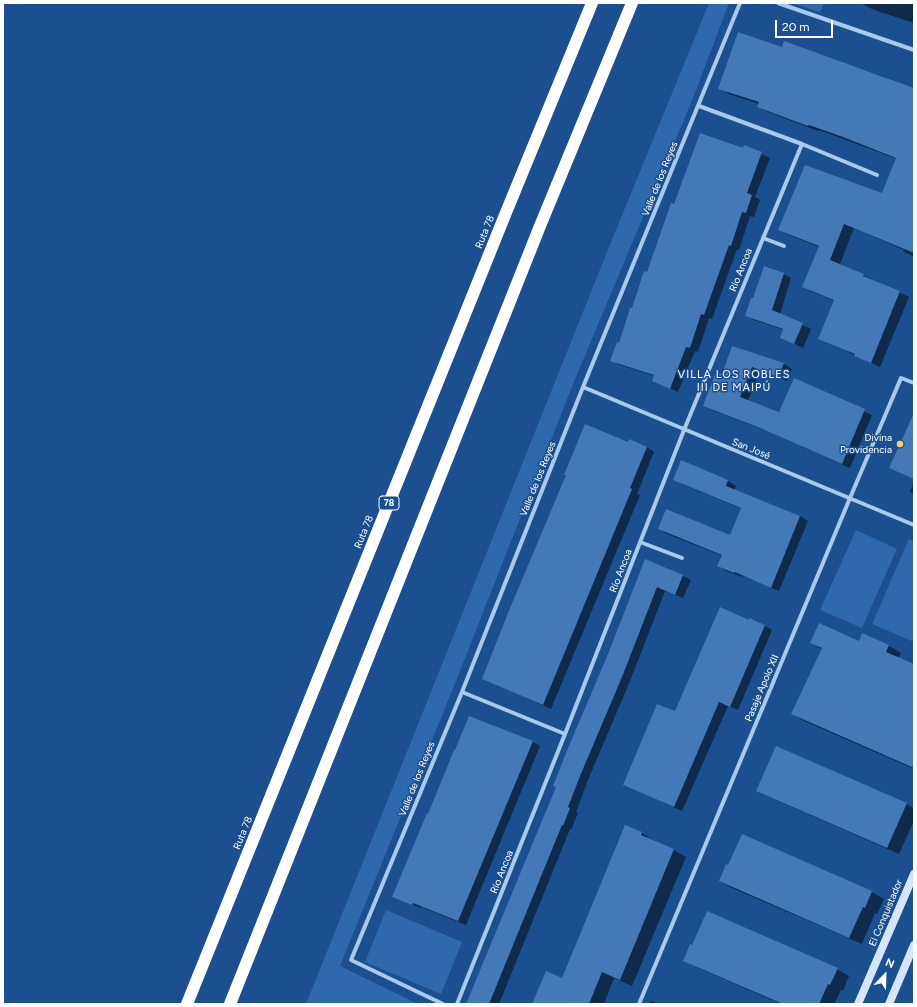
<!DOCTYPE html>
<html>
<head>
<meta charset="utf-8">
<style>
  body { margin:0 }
  #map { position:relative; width:917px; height:1007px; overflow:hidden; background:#1b4f8f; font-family:Figtree,sans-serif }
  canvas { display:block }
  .frame { position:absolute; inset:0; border:4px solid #fff; pointer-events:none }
  .north { position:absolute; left:865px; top:955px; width:40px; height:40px; -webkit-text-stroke:3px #1b4f8f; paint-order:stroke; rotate:23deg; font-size:11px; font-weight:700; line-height:16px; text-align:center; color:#fff }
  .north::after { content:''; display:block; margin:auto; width:14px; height:18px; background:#fff; clip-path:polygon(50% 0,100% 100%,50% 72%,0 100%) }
  .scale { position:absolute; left:775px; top:20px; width:58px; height:18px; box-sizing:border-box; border:2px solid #fff; border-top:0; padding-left:5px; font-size:12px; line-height:14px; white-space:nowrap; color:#fff; -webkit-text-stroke:3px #1b4f8f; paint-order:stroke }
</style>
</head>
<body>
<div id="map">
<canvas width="917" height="1007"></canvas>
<div class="frame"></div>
<div class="north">N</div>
<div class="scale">20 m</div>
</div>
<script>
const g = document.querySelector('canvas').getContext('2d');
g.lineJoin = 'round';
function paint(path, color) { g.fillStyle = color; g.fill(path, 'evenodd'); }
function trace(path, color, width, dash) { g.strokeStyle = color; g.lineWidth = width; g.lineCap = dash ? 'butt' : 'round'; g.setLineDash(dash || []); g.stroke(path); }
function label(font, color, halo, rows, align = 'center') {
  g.font = font + ' Figtree,sans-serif'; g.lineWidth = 3; g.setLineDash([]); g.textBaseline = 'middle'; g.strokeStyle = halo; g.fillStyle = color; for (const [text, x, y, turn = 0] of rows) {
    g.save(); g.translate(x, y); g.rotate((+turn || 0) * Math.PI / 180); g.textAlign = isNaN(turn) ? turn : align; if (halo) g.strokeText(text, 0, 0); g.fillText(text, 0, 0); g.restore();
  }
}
const green = new Path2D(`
  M 709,3 L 729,3 L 693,98 L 573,384 L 456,681 L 340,966 L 418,1004 L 306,1004 L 607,252 Z
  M 791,3 L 824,3 L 820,12 Z
  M 856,530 L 897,549 L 862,628 L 820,610 Z
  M 909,539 L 914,541 L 914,642 L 872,624 Z
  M 386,910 L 462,942 L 441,994 L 365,962 Z`);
const shadow = new Path2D(`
  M 864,3 L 914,3 L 914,23 L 874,10 L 864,5 Z
  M 782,49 L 849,66 L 850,65 L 882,76 L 914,90 L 914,257 L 903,251 L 904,250 L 854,228 L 840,264 L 909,297 L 880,367 L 819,338 L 835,301 L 813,292 L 803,287 L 819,247 L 789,235 L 780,230 L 882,194 L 897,159 L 819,130 L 818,131 L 768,112 L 758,107 L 759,104 L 729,94 L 719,88 Z
  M 745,147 L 770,158 L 755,197 L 760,200 L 754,217 L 750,216 L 739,250 L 737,249 L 712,319 L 709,318 L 698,352 L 695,351 L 678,392 L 653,381 L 655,376 L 620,365 L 612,360 L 620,344 L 675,205 L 744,149 Z
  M 783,274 L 791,278 L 780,314 L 811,329 L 803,348 L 781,337 L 784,330 L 754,320 L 746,315 Z
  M 732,347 L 784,364 L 792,369 L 787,381 L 760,370 L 748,401 L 779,414 L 794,380 L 872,415 L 850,468 L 769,432 L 712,410 L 704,405 L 723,376 Z
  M 628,443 L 647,447 L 654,452 L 637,494 L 640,495 L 551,709 L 483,679 L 568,475 Z
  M 681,461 L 728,481 L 736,486 L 734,490 L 800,516 L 808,521 L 779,591 L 743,576 L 742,577 L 726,571 L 719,566 L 723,556 L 667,534 L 659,529 L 731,537 L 742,509 L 682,484 L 674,479 Z
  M 914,482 L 914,494 L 910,492 Z
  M 646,561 L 683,576 L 691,580 L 683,598 L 665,591 L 630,681 L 588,780 L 576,812 L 578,813 L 571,830 L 570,829 L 499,1004 L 467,1004 L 557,787 Z
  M 749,621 L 765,626 L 772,630 L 738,710 L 728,706 L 682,811 L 624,785 L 676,713 Z
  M 862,635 L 889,646 L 901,653 L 898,659 L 914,665 L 914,769 L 804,721 L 792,714 L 822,649 L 811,643 L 859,642 Z
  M 532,741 L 540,746 L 466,925 L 421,907 L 420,908 L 393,896 L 429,815 Z
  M 757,791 L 906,804 L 914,808 L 914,821 L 899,854 L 769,797 Z
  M 626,827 L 642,833 L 654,841 L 674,850 L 686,857 L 632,986 L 614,978 L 604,1004 L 533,1004 L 563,979 Z
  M 742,835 L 872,892 L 884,899 L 877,914 L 875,913 L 862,944 L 732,888 L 720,881 L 728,866 Z
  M 684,960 L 837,969 L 849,976 L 843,991 L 841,990 L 834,1004 L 781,1004 L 696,967 Z
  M 651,1001 L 659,1004 L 650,1004 Z`);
const building = new Path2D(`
  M 738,32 L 782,47 L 784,41 L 914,88 L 914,253 L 844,224 L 830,260 L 864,274 L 863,276 L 900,291 L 871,363 L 854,356 L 855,354 L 818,339 L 834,300 L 802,287 L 819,246 L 778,230 L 805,165 L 882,193 L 896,158 L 843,137 L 809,125 L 808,126 L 757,107 L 759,102 L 718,89 Z
  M 700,133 L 743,148 L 744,145 L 762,152 L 747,193 L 752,195 L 746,213 L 742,212 L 731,246 L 729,245 L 704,315 L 701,314 L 690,348 L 686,347 L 670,389 L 652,381 L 654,375 L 610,361 L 617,342 L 619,343 L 630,308 L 632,308 L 644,271 L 647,272 L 671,203 L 674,204 Z
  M 764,266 L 784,273 L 772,310 L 803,323 L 794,344 L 780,338 L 783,329 L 745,316 L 751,298 L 753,298 Z
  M 732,346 L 784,363 L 778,377 L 752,367 L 740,397 L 779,412 L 794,378 L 865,409 L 842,464 L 760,428 L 703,406 L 716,372 L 722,374 Z
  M 914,413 L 914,479 L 889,468 Z
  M 585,424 L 628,442 L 629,439 L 647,447 L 630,488 L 632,489 L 543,705 L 482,679 L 508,613 L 566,475 L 564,475 Z
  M 681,460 L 728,480 L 726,486 L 800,516 L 771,588 L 735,572 L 734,573 L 717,566 L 722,555 L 658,529 L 666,509 L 730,535 L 741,508 L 673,480 Z
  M 645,559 L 683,575 L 675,595 L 657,587 L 622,677 L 580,776 L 568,807 L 570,808 L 563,826 L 562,825 L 489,1004 L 466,1004 L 556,787 L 553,786 L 566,753 L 608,654 Z
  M 720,607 L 749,620 L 749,618 L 765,625 L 730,707 L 719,702 L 674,807 L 623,785 L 657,704 L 675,711 Z
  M 819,623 L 859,641 L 862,633 L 889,645 L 886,652 L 914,664 L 914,768 L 791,714 L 822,648 L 810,643 Z
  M 469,716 L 533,741 L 458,921 L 413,903 L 412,905 L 392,897 L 427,813 L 428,814 L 454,750 L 455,750 Z
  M 776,746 L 907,803 L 887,848 L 756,791 Z
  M 625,825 L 642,832 L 641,835 L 674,849 L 620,980 L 602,972 L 589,1004 L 532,1004 L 546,971 L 562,978 Z
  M 742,834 L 872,891 L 865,908 L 863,907 L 849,938 L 719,881 L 726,864 L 728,865 Z
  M 707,911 L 838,968 L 830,985 L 828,984 L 819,1004 L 783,1004 L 683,961 L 690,944 L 692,945 Z`);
const minor = new Path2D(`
  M 778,3 L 914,50
  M 699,106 L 802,144 L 877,175
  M 763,238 L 784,246
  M 583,387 L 914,525
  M 640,542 L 682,558
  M 462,692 L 565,734
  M 443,1004 L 351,960 L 462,692 L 583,387 L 740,3
  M 457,1004 L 565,734 L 684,430 L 802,144
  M 639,1004 L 850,498 L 901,378 L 914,383`);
const secondary = new Path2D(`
  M 858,1004 L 914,874
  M 889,1004 L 914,945`);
const motorway = new Path2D(`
  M 187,1004 L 505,215 L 592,3
  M 230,1004 L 540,226 L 632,3`);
const markers = [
  [900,444,4,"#ffd166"]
];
const shields = [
  [389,503,20]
];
const shieldNames = [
  ["78",389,503]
];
const streetNames = [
  ["Valle de los Reyes",660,179,-68],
  ["Ruta 78",485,232,-68],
  ["Río Ancoa",741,270,-68],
  ["San José",751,449,22],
  ["Valle de los Reyes",538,479,-68],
  ["Ruta 78",364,532,-68],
  ["Río Ancoa",621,571,-69],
  ["Pasaje Apolo XII",762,688,-67],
  ["Valle de los Reyes",417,779,-68],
  ["Ruta 78",243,833,-68],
  ["Río Ancoa",502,872,-68],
  ["El Conquistador",886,913,-67]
];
const poiNames = [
  ["Divina",892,438],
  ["Providencia",892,450]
];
const neighbourhoodNames = [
  ["VILLA LOS ROBLES",734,375],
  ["III DE MAIPÚ",734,388]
];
paint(green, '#2e69ad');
paint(shadow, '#0007');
paint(building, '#4478b7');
trace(minor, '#a9c9ee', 4);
trace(secondary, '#d6e6fa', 8);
trace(motorway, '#fff', 12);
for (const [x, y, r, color] of markers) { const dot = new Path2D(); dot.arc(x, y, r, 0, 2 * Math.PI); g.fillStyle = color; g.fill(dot); trace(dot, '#1b4f8f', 1.5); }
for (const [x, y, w] of shields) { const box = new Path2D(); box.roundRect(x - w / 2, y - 7, w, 14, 3); g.fillStyle = '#1b4f8f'; g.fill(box); trace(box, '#fff', 1); }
label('bold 9px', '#fff', null, shieldNames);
label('10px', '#fff', '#1b4f8f', streetNames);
label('10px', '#fff', '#1b4f8f', poiNames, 'right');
g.letterSpacing = '1px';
label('11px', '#fff', '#1b4f8f', neighbourhoodNames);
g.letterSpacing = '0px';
</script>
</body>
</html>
